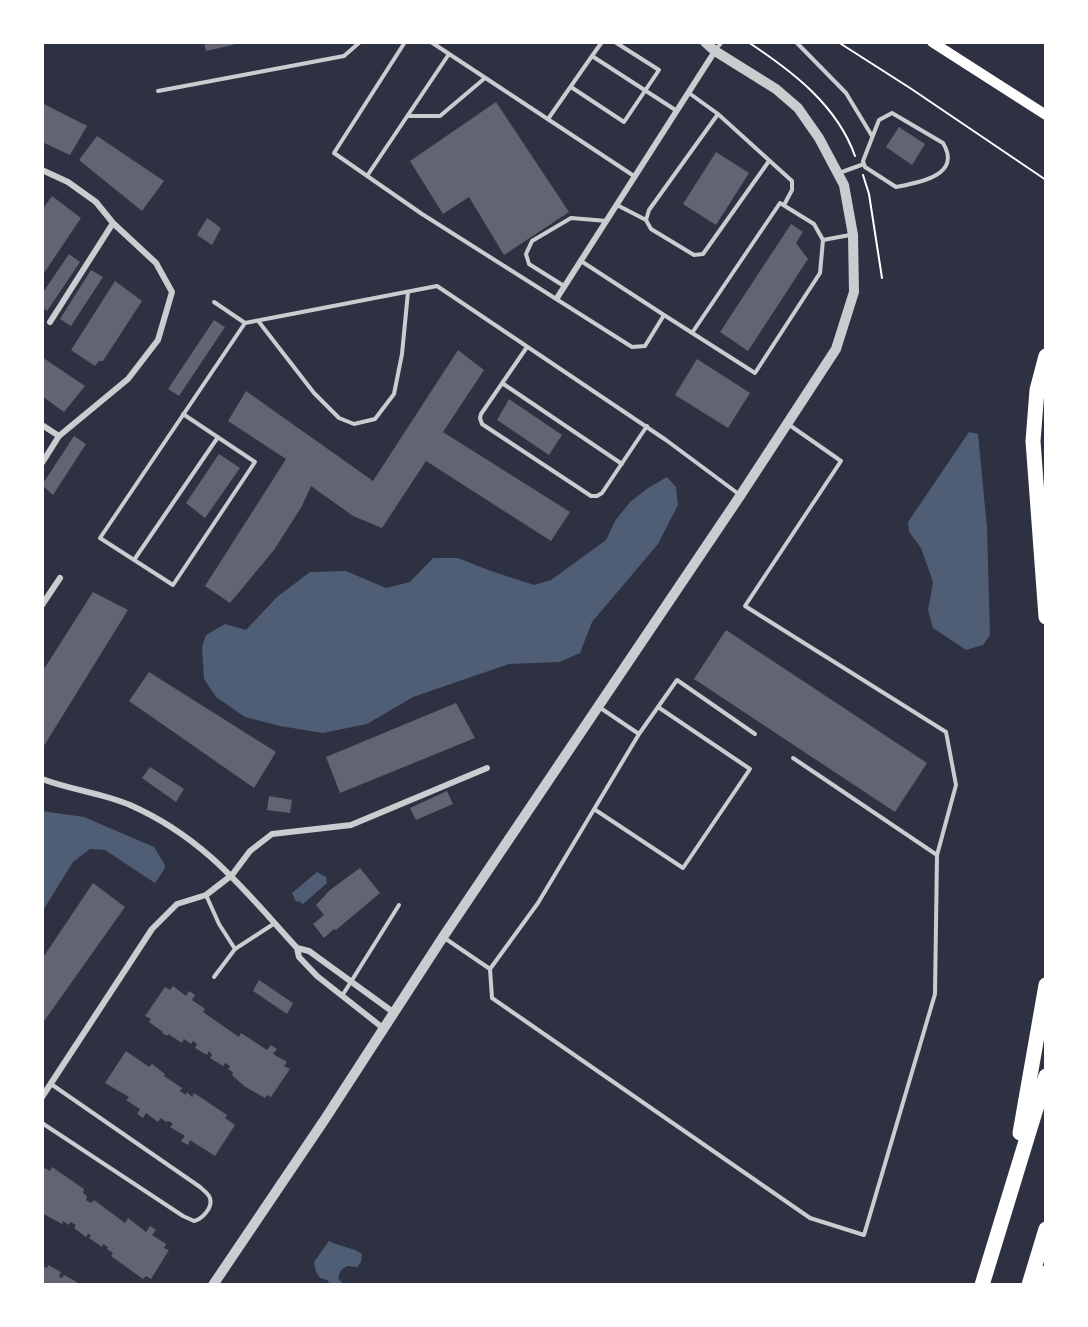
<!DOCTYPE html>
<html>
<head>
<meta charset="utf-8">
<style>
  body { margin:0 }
  #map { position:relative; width:1088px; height:1327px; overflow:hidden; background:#2d3142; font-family:"Varela Round",sans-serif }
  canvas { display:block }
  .frame { position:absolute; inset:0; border:44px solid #fff; pointer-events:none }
</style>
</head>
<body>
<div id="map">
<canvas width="1088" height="1327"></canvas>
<div class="frame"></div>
</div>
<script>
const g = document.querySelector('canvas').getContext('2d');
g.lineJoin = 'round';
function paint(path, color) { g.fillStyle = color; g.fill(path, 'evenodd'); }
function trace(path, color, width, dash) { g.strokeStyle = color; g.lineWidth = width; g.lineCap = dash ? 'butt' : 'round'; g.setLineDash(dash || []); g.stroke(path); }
const water = new Path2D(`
  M 969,432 L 978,434 L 987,528 L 990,635 L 983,645 L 966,650 L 933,628 L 928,610 L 933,582 L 921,548 L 909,532 L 908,522 Z
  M 667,477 L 676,487 L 678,505 L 658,544 L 592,622 L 580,653 L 559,662 L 509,664 L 413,697 L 367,724 L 323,733 L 280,726 L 245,717 L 216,697 L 204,679 L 202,647 L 206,635 L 225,624 L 246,630 L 277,597 L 310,572 L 346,571 L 386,588 L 410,582 L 433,558 L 458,558 L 491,571 L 534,585 L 551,580 L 606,540 L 615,521 L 630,502 L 648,488 Z
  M 42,811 L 84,817 L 154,847 L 165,865 L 164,870 L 155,883 L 105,850 L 90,849 L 73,862 L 42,912 Z
  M 317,872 L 326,877 L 327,883 L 303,904 L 299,901 L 296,902 L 292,893 Z
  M 329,1241 C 340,1247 353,1247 362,1254 L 361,1262 L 357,1267 L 347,1266 L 341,1270 L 338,1278 L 344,1285 L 331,1285 L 327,1280 C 316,1278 316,1272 314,1262 Z`);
const building = new Path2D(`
  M 204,42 L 241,42 L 241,43 L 206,51 Z
  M 496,102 L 569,212 L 504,255 L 469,197 L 443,214 L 410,161 Z
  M 42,103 L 87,126 L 70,155 L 42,142 Z
  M 899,127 L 925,144 L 912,165 L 886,147 Z
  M 97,136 L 164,181 L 142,211 L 79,160 Z
  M 716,152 L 749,173 L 716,225 L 683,204 Z
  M 52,196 L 81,218 L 42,276 L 42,210 Z
  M 207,218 L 221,228 L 212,245 L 197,235 Z
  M 791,224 L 803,232 L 796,243 L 808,259 L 748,351 L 720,332 Z
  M 69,254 L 80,262 L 47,311 L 42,307 L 42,294 Z
  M 91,270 L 103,277 L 71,326 L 60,319 Z
  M 115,281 L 142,301 L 103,361 L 99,361 L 95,366 L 71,350 Z
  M 214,320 L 225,327 L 179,396 L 168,389 Z
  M 458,350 L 484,370 L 443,432 L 570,512 L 551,541 L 426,461 L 382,528 L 353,516 L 311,486 L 302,506 L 274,550 L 230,603 L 205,586 L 286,459 L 228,421 L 246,391 L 373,481 Z
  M 42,357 L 85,386 L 64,412 L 42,396 Z
  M 697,359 L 750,393 L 728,428 L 675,395 Z
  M 509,399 L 562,435 L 549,455 L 497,420 Z
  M 74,436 L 86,444 L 53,495 L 42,485 Z
  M 219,454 L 240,468 L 205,518 L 186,503 Z
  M 93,592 L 128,610 L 42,749 L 42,672 Z
  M 726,630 L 927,763 L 895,812 L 694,679 Z
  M 149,672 L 276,752 L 254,788 L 129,701 Z
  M 456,703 L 475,738 L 340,793 L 326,757 Z
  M 150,767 L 184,789 L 176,802 L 142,778 Z
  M 447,791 L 453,804 L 416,820 L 410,808 Z
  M 269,796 L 292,800 L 290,813 L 267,810 Z
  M 360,868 L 380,893 L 336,930 L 334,929 L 324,938 L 313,924 L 324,915 L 316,905 L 330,890 Z
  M 93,883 L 125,907 L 42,1024 L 42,959 Z
  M 259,980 L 293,1003 L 287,1014 L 253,991 Z
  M 173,986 L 186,996 L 189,991 L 195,995 L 192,1000 L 205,1009 L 203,1012 L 239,1037 L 241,1033 L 267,1050 L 271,1045 L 277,1049 L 273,1054 L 287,1062 L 284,1066 L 290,1069 L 271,1097 L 267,1095 L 265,1098 L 244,1086 L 232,1075 L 233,1072 L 228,1069 L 230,1066 L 225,1063 L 223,1066 L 210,1058 L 212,1055 L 209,1051 L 207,1055 L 195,1048 L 197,1044 L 193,1041 L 191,1044 L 184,1039 L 182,1043 L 168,1034 L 167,1036 L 162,1033 L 163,1032 L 149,1022 L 151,1019 L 145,1016 L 165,987 L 170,990 Z
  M 126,1051 L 149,1067 L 152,1064 L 165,1074 L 164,1076 L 182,1088 L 180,1091 L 186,1095 L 187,1092 L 192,1097 L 194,1093 L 227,1115 L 225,1118 L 235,1125 L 215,1156 L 190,1140 L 188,1145 L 181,1141 L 185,1136 L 170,1127 L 173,1124 L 169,1121 L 166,1122 L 161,1118 L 158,1122 L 146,1113 L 143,1118 L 137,1114 L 140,1109 L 126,1100 L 129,1097 L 105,1083 Z
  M 52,1167 L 84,1189 L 83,1193 L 87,1196 L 86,1200 L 91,1203 L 94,1200 L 125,1223 L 128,1218 L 146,1232 L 150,1226 L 156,1230 L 152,1235 L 166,1244 L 164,1248 L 169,1250 L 151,1279 L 146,1276 L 143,1279 L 111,1256 L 113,1253 L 107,1249 L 108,1247 L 103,1244 L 102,1247 L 89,1238 L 91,1235 L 88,1234 L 86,1237 L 74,1228 L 76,1225 L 70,1222 L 69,1225 L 63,1221 L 62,1224 L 42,1213 L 42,1172 L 45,1168 L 50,1171 Z
  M 48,1265 L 61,1272 L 59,1277 L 62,1278 L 64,1275 L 77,1282 L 75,1285 L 42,1285 L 42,1266 L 47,1268 Z`);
const path = new Path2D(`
  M 748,42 C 792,71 837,105 855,156
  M 838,42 L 910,88 L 1046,180
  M 863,175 L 869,194 L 882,278`);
const service = new Path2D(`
  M 405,42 L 334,153 L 422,214 L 632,347 L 645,346 L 664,315 L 581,261
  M 431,42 L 634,176
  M 796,42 L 846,93 L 872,136
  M 715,50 L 722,42
  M 592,56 L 602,42
  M 571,87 L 624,122 L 659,70 L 615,42
  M 158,91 L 344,56 L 360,42
  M 689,93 L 718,114 L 792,181 L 792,190 L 784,205
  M 892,113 L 943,143 C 963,176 917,183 896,187 L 865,167 L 863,161 L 879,120 Z
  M 718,114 L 649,210 L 646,220 L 651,229 L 694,255 L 703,254 L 769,161
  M 408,116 L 440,116 L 485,78
  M 548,119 L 592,56 L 677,111
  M 839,173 L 864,164
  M 367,176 L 449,54
  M 617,205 L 646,220
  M 564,286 L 529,264 L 526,254 L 532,241 L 571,218 L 607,221
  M 214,302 L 245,323
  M 664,315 L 755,373 L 820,273 L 823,240 L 850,235
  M 259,322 L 314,393 L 339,418 L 354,424 L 375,419 L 394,394 L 402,354 L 408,292
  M 692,333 L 780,203 L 814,224 L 823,240
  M 527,347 L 481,414 L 480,418 L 482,424 L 591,496 L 597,496 L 602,493 L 647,426
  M 502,383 L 622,464
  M 183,414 L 255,462 L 173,585 L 100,538 L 245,323 L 437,286 L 666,440 L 740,495
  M 788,424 L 841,461 L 745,606 L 946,732 L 956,785 L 937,855 L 793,758
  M 134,560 L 218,437
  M 599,707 L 639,734 L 677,680 L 755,734
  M 594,809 L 683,868 L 750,769 L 658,707
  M 206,895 L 219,924 L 235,949
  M 443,937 L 490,969 L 492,998 L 810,1218 L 864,1235 L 935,994 L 937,855
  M 490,969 L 538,903 L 639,734
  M 214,977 L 235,949 L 275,923
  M 342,996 L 399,905
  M 42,1123 L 183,1216 L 194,1221 C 202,1219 213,1208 210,1198 C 208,1193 203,1190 200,1187 L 51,1084`);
const minor = new Path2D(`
  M 42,170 L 68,182 L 96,202 L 113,223 L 156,263 L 172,292 L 158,340 L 128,379 L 59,436 L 42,463
  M 557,298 L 715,51
  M 50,322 L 113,223
  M 42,425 L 59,436
  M 42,605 L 60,578
  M 42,779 C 71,790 102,793 130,805 C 205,838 244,890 297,948 L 309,951 L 393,1012
  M 297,948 L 299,957 L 317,976 L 383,1028
  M 42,1097 L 152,929 L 177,904 L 206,895 L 232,875 L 250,851 L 272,834 L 351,825 L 487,768`);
const tertiary = new Path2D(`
  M 213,1285 L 325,1119 L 443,937 L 740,496 L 836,349 L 854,292 L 853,235 L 844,185 L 819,138 L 798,108 L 776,89 L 715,51 L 705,42`);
const secondary = new Path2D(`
  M 932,42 L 1046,115`);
const motorway = new Path2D(`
  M 1046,356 L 1037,390 L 1033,441 L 1046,617
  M 1020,1133 L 1046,985
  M 982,1285 L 1046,1076
  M 1029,1285 L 1046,1229
  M 1041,1285 L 1046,1273`);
paint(water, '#4f5d75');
paint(building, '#626471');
trace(path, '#fff', 2);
trace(service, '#caccd0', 4);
trace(minor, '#caccd0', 6);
trace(tertiary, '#caccd0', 10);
trace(secondary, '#fff', 10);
trace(motorway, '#fff', 15);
</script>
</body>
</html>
